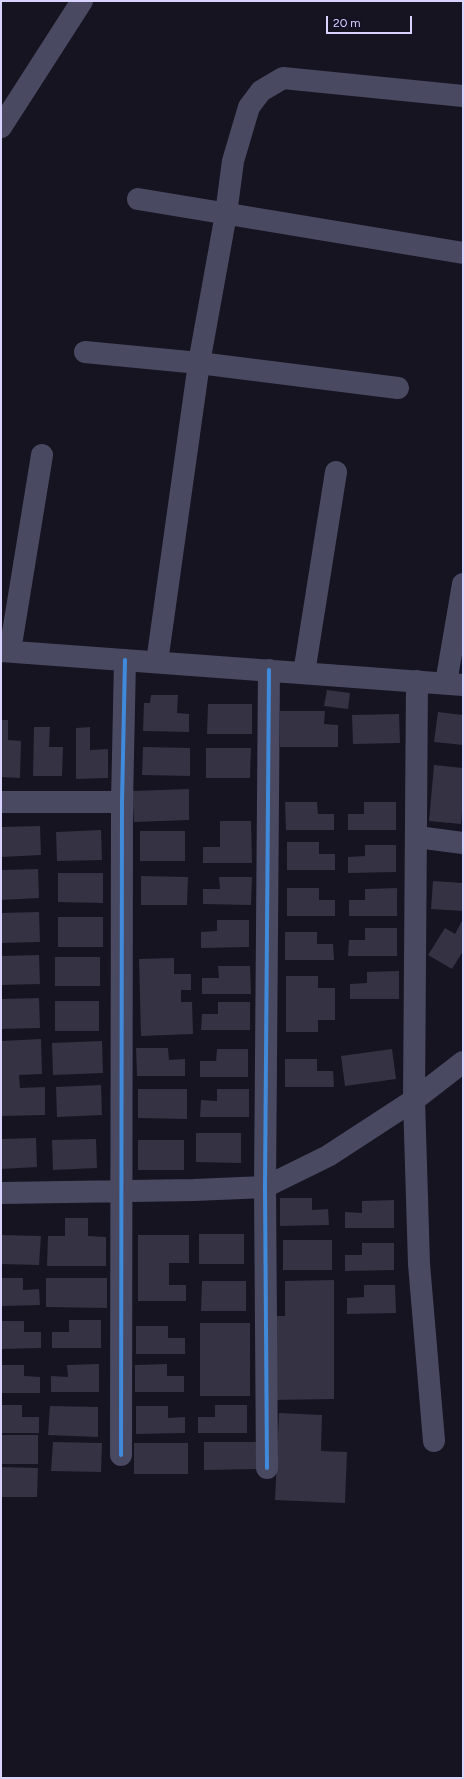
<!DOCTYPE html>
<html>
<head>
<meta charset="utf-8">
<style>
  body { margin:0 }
  #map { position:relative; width:464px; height:1779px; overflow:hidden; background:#161421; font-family:Figtree,sans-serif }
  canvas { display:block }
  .frame { position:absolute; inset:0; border:2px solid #d9d4ff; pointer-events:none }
  .scale { position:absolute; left:326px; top:16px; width:86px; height:18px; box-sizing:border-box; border:2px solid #d9d4ff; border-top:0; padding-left:5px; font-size:12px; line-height:14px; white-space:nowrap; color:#d9d4ff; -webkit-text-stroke:3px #130f26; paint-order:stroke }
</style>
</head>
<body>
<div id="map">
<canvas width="464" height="1779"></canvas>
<div class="frame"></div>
<div class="scale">20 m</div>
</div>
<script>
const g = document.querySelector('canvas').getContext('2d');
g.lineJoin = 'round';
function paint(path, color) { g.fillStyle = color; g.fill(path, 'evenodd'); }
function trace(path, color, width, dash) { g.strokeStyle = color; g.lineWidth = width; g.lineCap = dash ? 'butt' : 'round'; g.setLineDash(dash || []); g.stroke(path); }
const building = new Path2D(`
  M 327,690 L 350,693 L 348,709 L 324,706 Z
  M 151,695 L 178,695 L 177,713 L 189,714 L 189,732 L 143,731 L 144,703 L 150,703 Z
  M 208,704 L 252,704 L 252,734 L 207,734 Z
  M 280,711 L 325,711 L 324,724 L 338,725 L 338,747 L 280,747 Z
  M 438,712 L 463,715 L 463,745 L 434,742 Z
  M 399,714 L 400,743 L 353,744 L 352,715 Z
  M 1,720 L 8,720 L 8,740 L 21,741 L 20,778 L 1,777 Z
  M 34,727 L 50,727 L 49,747 L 63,747 L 62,776 L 33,776 Z
  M 90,727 L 90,750 L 108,749 L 108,778 L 76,779 L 76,728 Z
  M 143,747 L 190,748 L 190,776 L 142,775 Z
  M 206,748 L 251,748 L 250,778 L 206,778 Z
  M 434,765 L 463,768 L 463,813 L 462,812 L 461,824 L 429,821 Z
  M 189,789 L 189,820 L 134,822 L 132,791 Z
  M 285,802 L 317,802 L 318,814 L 334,814 L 334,830 L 286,830 Z
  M 364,802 L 396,802 L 396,830 L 348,830 L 348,814 L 364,814 Z
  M 220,821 L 251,821 L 252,863 L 203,863 L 203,847 L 220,847 Z
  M 40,826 L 41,855 L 1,857 L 1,827 Z
  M 101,830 L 102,860 L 57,861 L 56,832 Z
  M 140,831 L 185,831 L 185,861 L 140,861 Z
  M 287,842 L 319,842 L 319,854 L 335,854 L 335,870 L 287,870 Z
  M 365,845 L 396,845 L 396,872 L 348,873 L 348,857 L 365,856 Z
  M 38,869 L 39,898 L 1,900 L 1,870 Z
  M 58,873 L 103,873 L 103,903 L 58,902 Z
  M 141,876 L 188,877 L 187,905 L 141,905 Z
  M 219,877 L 252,877 L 251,905 L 203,904 L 203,889 L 220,889 Z
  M 433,881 L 463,883 L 463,911 L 431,909 Z
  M 287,888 L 319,888 L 319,900 L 335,900 L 335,916 L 287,916 Z
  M 397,888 L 397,916 L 349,916 L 349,900 L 365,900 L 365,889 Z
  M 39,912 L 40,942 L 1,943 L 1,913 Z
  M 58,917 L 103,917 L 103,947 L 58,947 Z
  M 463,919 L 463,951 L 452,969 L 428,955 L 445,928 L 455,934 Z
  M 217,920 L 249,920 L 249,947 L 201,948 L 201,932 L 217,931 Z
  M 365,928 L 397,928 L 397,956 L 348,956 L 349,940 L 365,940 Z
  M 285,932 L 317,932 L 317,944 L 333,944 L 334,960 L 285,960 Z
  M 39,955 L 40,984 L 1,985 L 1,956 Z
  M 55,957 L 100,957 L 100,986 L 55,986 Z
  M 174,958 L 174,974 L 191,974 L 191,990 L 181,990 L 181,1002 L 192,1002 L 193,1034 L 141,1036 L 139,959 Z
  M 218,966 L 250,966 L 251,994 L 202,994 L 202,978 L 219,978 Z
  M 399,971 L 399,999 L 350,999 L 350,984 L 367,983 L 367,972 Z
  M 286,976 L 318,976 L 318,988 L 335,988 L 335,1020 L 318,1020 L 318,1032 L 286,1032 Z
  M 39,998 L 40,1028 L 1,1029 L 1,999 Z
  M 55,1001 L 99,1001 L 99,1031 L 55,1031 Z
  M 218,1002 L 250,1002 L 250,1030 L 201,1030 L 202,1014 L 218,1014 Z
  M 41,1039 L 42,1074 L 19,1075 L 20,1088 L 45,1087 L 45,1115 L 1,1116 L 1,1041 Z
  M 102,1041 L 103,1073 L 53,1075 L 52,1043 Z
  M 136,1048 L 168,1048 L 169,1060 L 185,1059 L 185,1076 L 137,1076 Z
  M 217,1049 L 248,1049 L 248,1077 L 200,1077 L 200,1061 L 216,1061 Z
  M 392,1049 L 396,1079 L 345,1086 L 341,1056 Z
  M 285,1059 L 317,1059 L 317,1071 L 333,1071 L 334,1087 L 285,1087 Z
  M 101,1085 L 102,1115 L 57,1117 L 56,1087 Z
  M 138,1089 L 187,1089 L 187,1119 L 138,1118 Z
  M 217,1089 L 249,1089 L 249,1117 L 200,1117 L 201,1100 L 217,1101 Z
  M 196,1133 L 241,1133 L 241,1163 L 196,1162 Z
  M 36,1138 L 37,1167 L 1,1169 L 1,1139 Z
  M 96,1139 L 97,1168 L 53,1170 L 52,1140 Z
  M 138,1140 L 184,1140 L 184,1170 L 138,1170 Z
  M 280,1198 L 312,1198 L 312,1210 L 328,1209 L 329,1225 L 280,1226 Z
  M 394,1200 L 394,1228 L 345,1228 L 345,1212 L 362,1213 L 362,1201 Z
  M 65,1218 L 88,1218 L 88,1236 L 106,1237 L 106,1266 L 47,1266 L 48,1236 L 65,1236 Z
  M 199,1234 L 244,1234 L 244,1264 L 199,1264 Z
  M 1,1235 L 41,1236 L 39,1265 L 1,1264 Z
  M 138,1235 L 189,1235 L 189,1263 L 169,1263 L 169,1285 L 186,1285 L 186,1301 L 138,1301 Z
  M 283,1240 L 332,1240 L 332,1270 L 283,1270 Z
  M 362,1243 L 394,1243 L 394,1270 L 345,1271 L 345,1255 L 362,1255 Z
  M 1,1278 L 23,1278 L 23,1290 L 39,1289 L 40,1305 L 1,1306 Z
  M 46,1278 L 107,1278 L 107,1308 L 46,1307 Z
  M 334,1280 L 334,1399 L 274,1400 L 274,1316 L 285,1316 L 285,1281 Z
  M 202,1281 L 246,1281 L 246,1311 L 201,1311 Z
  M 364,1285 L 395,1285 L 396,1313 L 347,1314 L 347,1298 L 364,1297 Z
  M 69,1320 L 101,1320 L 101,1348 L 52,1348 L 52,1332 L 69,1332 Z
  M 1,1321 L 24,1321 L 24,1332 L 41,1332 L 41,1348 L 1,1349 Z
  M 200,1323 L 250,1323 L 250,1396 L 200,1396 Z
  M 136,1326 L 168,1326 L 168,1338 L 185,1338 L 185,1354 L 136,1354 Z
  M 99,1364 L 99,1392 L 51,1392 L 51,1376 L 68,1377 L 67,1365 Z
  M 167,1364 L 167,1376 L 184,1376 L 184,1392 L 135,1392 L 135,1365 Z
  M 1,1365 L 24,1365 L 24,1376 L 40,1377 L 40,1393 L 1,1393 Z
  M 1,1405 L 22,1405 L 22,1417 L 39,1417 L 39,1433 L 1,1433 Z
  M 215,1405 L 247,1405 L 247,1433 L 198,1433 L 198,1417 L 215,1417 Z
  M 50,1406 L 98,1407 L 98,1437 L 48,1435 Z
  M 136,1406 L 168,1406 L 168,1418 L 185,1417 L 185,1433 L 136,1434 Z
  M 279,1413 L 322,1415 L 321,1451 L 347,1452 L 345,1503 L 275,1500 Z
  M 1,1435 L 38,1435 L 38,1464 L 1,1464 Z
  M 53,1442 L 102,1443 L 101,1472 L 51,1471 Z
  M 204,1442 L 258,1442 L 258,1469 L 204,1470 Z
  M 134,1443 L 188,1443 L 188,1474 L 134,1474 Z
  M 1,1467 L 38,1468 L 37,1497 L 1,1497 Z`);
const minor = new Path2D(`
  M 1,127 L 82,1
  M 138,199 L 463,253
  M 85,352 L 199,363 L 398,388
  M 1,651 L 463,685
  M 10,651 L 42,455
  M 157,662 L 199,363 L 226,214 L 233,161 L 249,107 L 261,91 L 283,78 L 463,96
  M 304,673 L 336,472
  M 417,681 L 414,1100 L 419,1264 L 434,1441
  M 446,683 L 463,584
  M 1,802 L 122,802
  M 417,837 L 463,843
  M 1,1193 L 194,1190 L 265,1187 L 328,1156 L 414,1100 L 463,1062
  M 121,1455 L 122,802 L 125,660
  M 267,1468 L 265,1187 L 269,670`);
const cycleway = new Path2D(`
  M 121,1455 L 122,802 L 125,660
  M 267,1468 L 265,1187 L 269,670`);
paint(building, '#343243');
trace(minor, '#4a4962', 22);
trace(cycleway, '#408adc', 4);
</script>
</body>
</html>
